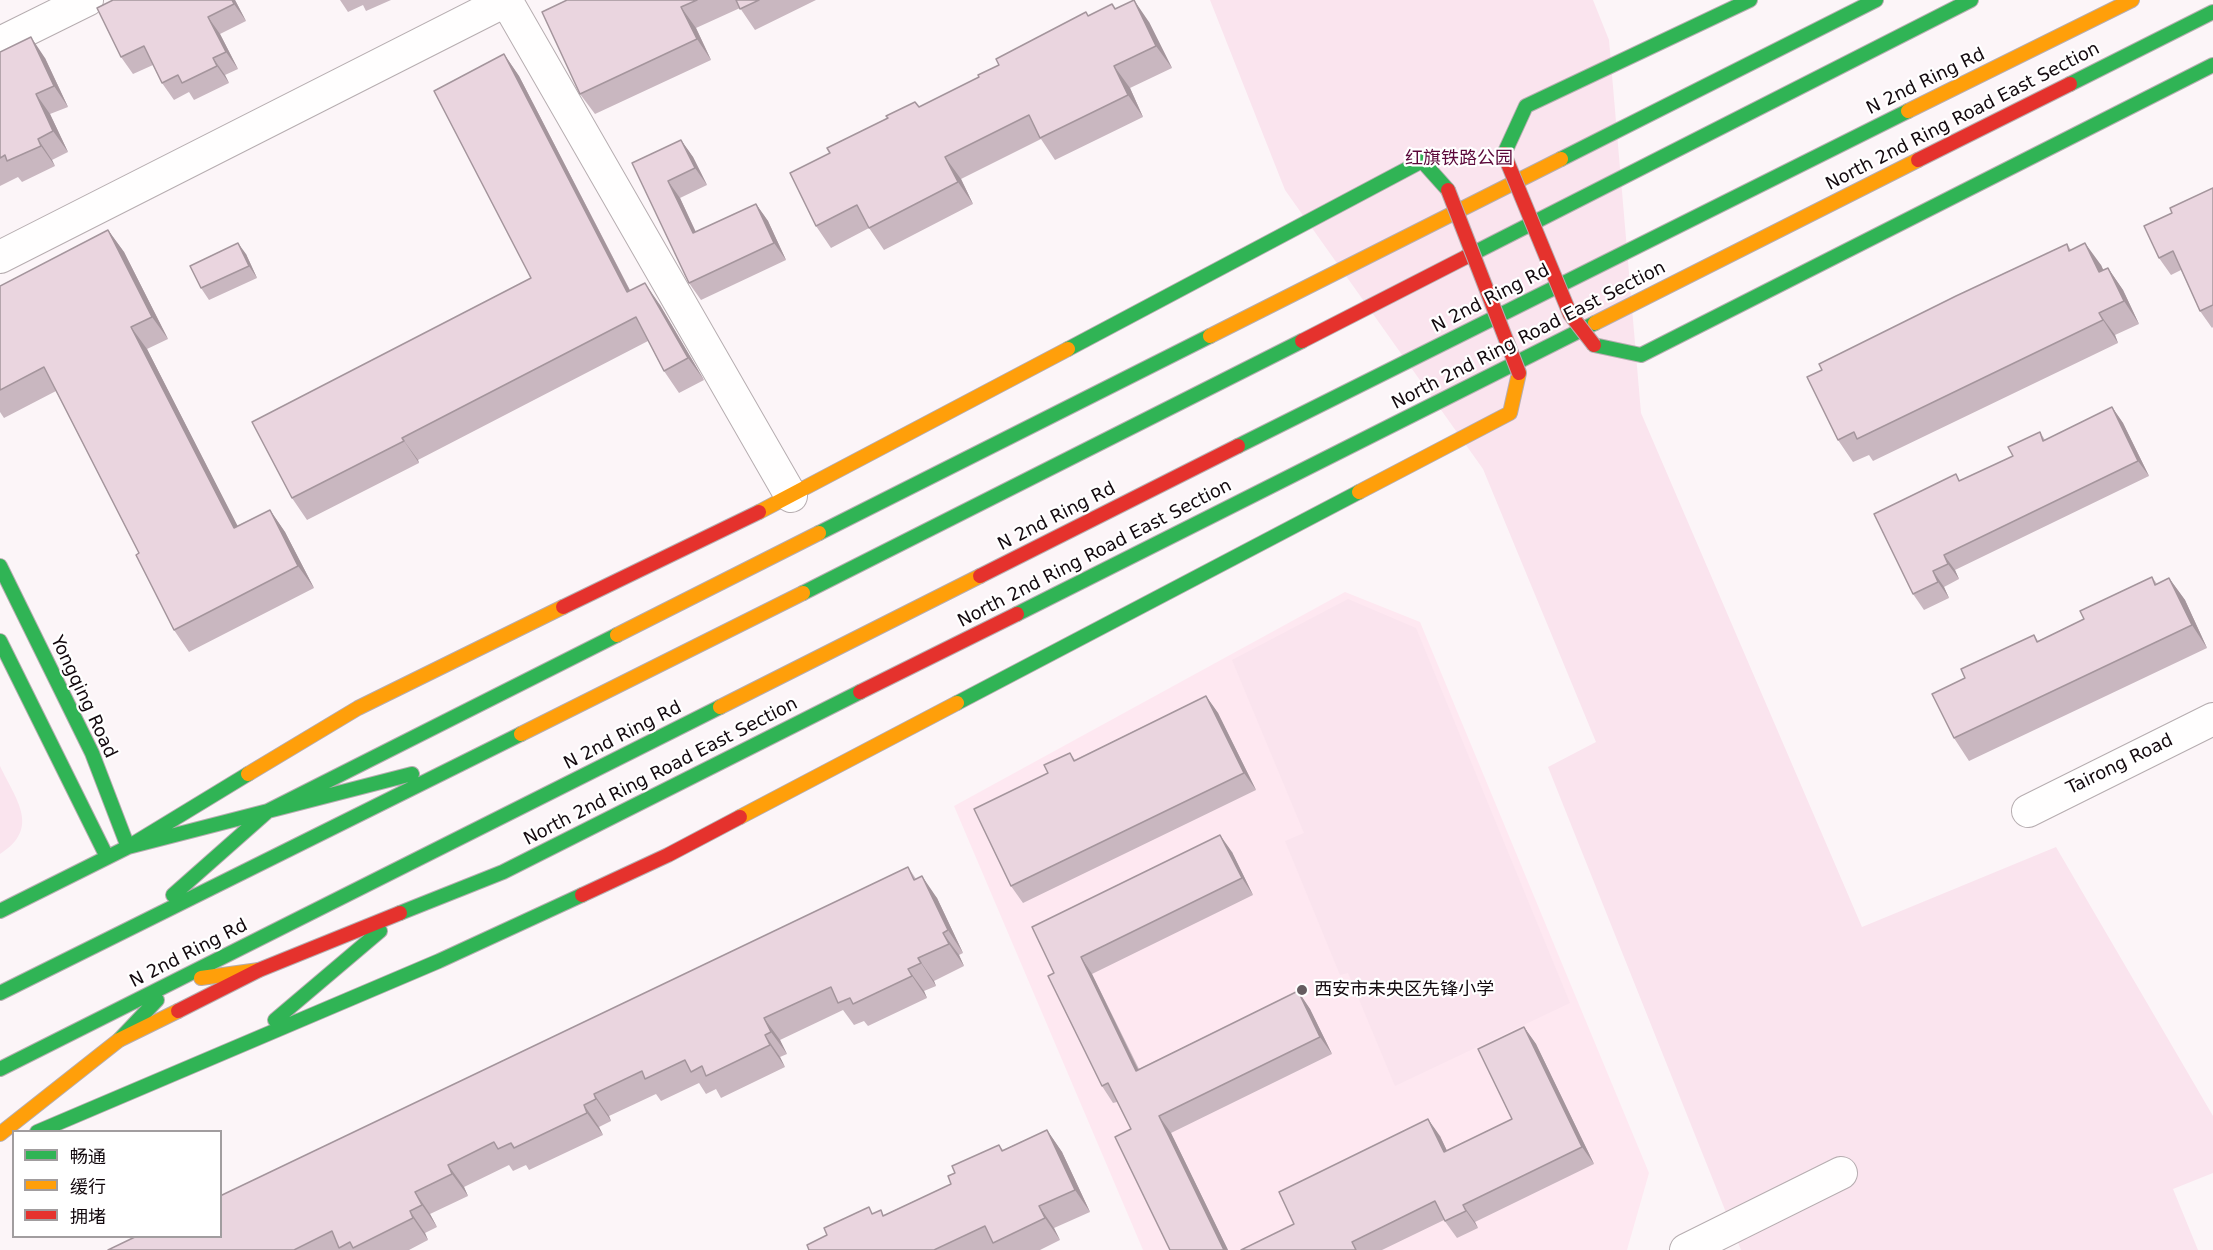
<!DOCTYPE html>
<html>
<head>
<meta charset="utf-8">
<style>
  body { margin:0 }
  #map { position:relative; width:2213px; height:1250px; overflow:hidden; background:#fcf5f8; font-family:"DejaVu Sans","Noto Sans SC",sans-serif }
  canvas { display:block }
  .legend { position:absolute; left:12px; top:1130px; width:210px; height:108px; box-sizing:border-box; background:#fff; border:2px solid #a19d9f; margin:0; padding:8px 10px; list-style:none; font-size:18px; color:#13090e }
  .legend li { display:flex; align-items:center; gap:12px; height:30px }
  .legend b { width:30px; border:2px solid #a19d9f }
</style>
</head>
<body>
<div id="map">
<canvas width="2213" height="1250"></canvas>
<ul class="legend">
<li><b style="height:8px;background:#30b455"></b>畅通</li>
<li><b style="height:8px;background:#ff9f0a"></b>缓行</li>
<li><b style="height:8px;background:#e5322d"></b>拥堵</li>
</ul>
</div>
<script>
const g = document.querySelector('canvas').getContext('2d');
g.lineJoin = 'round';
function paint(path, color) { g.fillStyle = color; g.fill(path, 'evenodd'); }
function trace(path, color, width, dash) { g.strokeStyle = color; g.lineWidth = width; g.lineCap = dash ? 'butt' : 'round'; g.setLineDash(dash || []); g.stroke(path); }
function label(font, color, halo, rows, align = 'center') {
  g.font = font + ' "DejaVu Sans","Noto Sans SC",sans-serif'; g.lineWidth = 4.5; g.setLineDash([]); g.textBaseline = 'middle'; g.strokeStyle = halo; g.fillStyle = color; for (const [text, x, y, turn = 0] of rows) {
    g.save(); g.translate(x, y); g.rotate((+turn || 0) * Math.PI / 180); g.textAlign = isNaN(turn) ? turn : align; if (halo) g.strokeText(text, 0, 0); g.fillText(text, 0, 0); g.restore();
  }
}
const built = new Path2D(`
  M 1345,592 L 1420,622 L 1649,1173 L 1627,1250 L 1143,1250 L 954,806 Z`);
const green = new Path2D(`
  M 1210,0 L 1593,0 L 1609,40 L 1641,413 L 1862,927 L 2056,847 L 2213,1116 L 2213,1173 L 2173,1189 L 2198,1250 L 1741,1250 L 1548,767 L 1596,742 L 1483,469 L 1285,190 Z
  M 1348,599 L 1416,628 L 1570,1003 L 1395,1086 L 1348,973 L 1340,975 L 1285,841 L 1304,833 L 1232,660 Z
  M 0,766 C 16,800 41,828 0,854 Z`);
const street = new Path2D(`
  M 506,0 L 791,496
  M 0,43 L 87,0
  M 0,257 L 507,0
  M 2028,811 L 2213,719
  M 1686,1250 L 1841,1173`);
const fast = new Path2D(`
  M 2070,84 L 2213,12
  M 1504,154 L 1526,106 L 1750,0
  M 1561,159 L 1876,0
  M 1466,257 L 1971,0
  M 1594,345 L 1641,355 L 2213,65
  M 1068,349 L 1422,161 L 1448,190
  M 1238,446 L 1908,111
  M 819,533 L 1210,336
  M 0,566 L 92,753 L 128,847 L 248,774
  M 803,593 L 1302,341
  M 1017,614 L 1595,323
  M 0,641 L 107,857
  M 957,703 L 1359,492
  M 173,895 L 268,811 L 412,774
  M 0,911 L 128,847 L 268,811 L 617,635
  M 400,913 L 503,872 L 860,692
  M 0,993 L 521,734
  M 275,1020 L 380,931
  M 119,1040 L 157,1000
  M 0,1069 L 720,707
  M 37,1132 L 439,961 L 582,895`);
const slow = new Path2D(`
  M 1908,111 L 2132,0
  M 1595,323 L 1918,160
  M 1210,336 L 1561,159
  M 1359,492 L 1510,413 L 1519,373
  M 759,512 L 1068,349
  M 617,635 L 819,533
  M 720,707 L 980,576
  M 521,734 L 803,593
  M 248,774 L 358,708 L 563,607
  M 740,817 L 957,703
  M 201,978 L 259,970
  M 0,1134 L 119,1040 L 178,1011`);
const jam = new Path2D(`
  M 1918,160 L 2070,84
  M 1302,341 L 1466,257
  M 980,576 L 1238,446
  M 563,607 L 759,512
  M 860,692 L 1017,614
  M 582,895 L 668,855 L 740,817
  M 178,1011 L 259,970 L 400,913`);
const jamBridge = new Path2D(`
  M 1504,154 L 1570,314 L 1594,345
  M 1448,190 L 1519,373`);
const wall = new Path2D(`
  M 113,0 L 235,0 L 246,21 L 220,34 L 238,69 L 225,75 L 229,83 L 194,100 L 189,92 L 174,100 L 162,83 L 153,65 L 133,74 L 121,57 Z
  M 340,0 L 391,0 L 366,11 L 363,5 L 348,12 Z
  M 567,0 L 816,0 L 755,30 L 740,8 L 696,28 L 711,60 L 595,114 L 580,94 Z
  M 1116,9 L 1149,22 L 1172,68 L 1130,88 L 1143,117 L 1055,160 L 1041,139 L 961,179 L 973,204 L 884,250 L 869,228 L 831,248 L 816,226 L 919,107 L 979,77 L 1089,15 Z
  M 0,52 L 45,58 L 68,107 L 50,114 L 68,152 L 52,160 L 55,166 L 22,182 L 18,177 L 0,186 Z
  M 504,54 L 519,76 L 630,290 L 660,305 L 704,380 L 679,393 L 664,371 L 648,341 L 418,460 L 419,463 L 307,520 L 292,498 L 531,278 Z
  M 681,140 L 693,157 L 707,185 L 680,198 L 696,232 L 756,204 L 768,221 L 786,260 L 701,300 L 689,283 L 632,163 Z
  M 2213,188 L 2213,327 L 2212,328 L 2200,311 L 2181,270 L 2171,275 L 2159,258 L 2172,213 Z
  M 108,230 L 124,252 L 168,339 L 147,349 L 237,526 L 270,510 L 285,532 L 314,588 L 189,652 L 174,630 L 139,553 L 56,391 L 4,418 L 0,412 L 0,286 Z
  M 2067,244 L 2071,250 L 2101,265 L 2103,270 L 2108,268 L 2123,290 L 2139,324 L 2115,335 L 2118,343 L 1873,461 L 1869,455 L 1853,462 L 1838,440 L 1822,370 Z
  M 246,254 L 257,278 L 209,300 L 201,288 Z
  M 2112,407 L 2123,423 L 2149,476 L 1955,570 L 1959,579 L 1944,587 L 1949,598 L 1924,610 L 1913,594 L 1956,474 L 1960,481 L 2013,456 L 2040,432 L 2045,440 Z
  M 2152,577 L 2157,584 L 2169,578 L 2185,600 L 2207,648 L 1969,761 L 1954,738 L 1965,678 L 2034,635 L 2038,641 L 2084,619 Z
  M 1206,696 L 1218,713 L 1256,790 L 1023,903 L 1011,886 L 1048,773 L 1070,753 L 1075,760 Z
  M 1232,852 L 1253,895 L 1092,974 L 1139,1069 L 1298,991 L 1310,1009 L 1332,1054 L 1171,1133 L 1228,1250 L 1170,1250 L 1131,1129 L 1117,1102 L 1113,1103 L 1102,1086 L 1054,973 Z
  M 908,867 L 916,879 L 937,898 L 963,953 L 959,955 L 964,966 L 934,981 L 936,986 L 924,991 L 927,998 L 868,1026 L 864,1021 L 854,1025 L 843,1010 L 780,1040 L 787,1054 L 780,1057 L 785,1067 L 721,1098 L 716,1089 L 706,1094 L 699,1083 L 661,1101 L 656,1094 L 609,1116 L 611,1121 L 599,1127 L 603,1135 L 529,1170 L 526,1165 L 513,1171 L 509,1165 L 464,1187 L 468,1196 L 430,1214 L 437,1227 L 425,1233 L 428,1240 L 409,1250 L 108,1250 Z
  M 1524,1027 L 1536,1044 L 1594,1164 L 1475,1222 L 1478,1228 L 1457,1238 L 1444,1220 L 1382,1250 L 1241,1250 L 1294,1224 L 1440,1136 L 1447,1151 L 1512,1119 Z
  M 1047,1130 L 1062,1152 L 1090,1212 L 1054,1228 L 1060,1240 L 1040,1250 L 809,1250 L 827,1235 L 873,1214 L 884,1215 L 951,1184 L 955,1173 L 999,1145 L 1003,1150 Z`);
const shadedWall = new Path2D(`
  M 232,0 L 235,0 L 246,21 L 234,4 Z
  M 1134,0 L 1149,22 L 1172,68 L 1156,46 Z
  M 681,7 L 696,28 L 711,60 L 697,39 Z
  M 208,17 L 220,34 L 238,69 L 226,52 Z
  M 31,37 L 45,58 L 68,107 L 54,86 Z
  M 504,54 L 519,76 L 642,314 L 627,292 Z
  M 213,58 L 225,75 L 229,83 L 217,66 Z
  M 1114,66 L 1130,88 L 1143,117 L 1128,95 Z
  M 36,94 L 50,114 L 68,152 L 53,131 Z
  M 38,139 L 52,160 L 55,166 L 41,146 Z
  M 681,140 L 693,157 L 707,185 L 695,168 Z
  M 945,157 L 961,179 L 973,204 L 958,182 Z
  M 668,181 L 680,198 L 704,250 L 693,233 Z
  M 756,204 L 768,221 L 786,260 L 774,243 Z
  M 108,230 L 124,252 L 168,339 L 152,317 Z
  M 238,243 L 246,254 L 257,278 L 249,266 Z
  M 2085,243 L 2101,265 L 2115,294 L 2099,272 Z
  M 2108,268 L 2123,290 L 2139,324 L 2124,301 Z
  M 645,283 L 660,305 L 704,380 L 688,358 Z
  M 2099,313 L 2115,335 L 2118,343 L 2103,320 Z
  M 131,327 L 147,349 L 250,550 L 234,528 Z
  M 2112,407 L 2123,423 L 2149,476 L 2138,461 Z
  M 402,438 L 418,460 L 419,463 L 404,441 Z
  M 270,510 L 285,532 L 314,588 L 298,566 Z
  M 1944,555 L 1955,570 L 1959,579 L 1948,564 Z
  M 1933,571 L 1944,587 L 1949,598 L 1938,582 Z
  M 2169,578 L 2185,600 L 2207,648 L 2192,625 Z
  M 1206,696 L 1218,713 L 1256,790 L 1244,773 Z
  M 1220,835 L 1232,852 L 1253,895 L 1242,878 Z
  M 922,876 L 937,898 L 963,953 L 948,930 Z
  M 943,933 L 959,955 L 964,966 L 949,944 Z
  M 1081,957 L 1092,974 L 1147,1088 L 1136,1071 Z
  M 918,958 L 934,981 L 936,986 L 921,963 Z
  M 908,969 L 924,991 L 927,998 L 912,976 Z
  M 1298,991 L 1310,1009 L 1332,1054 L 1320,1037 Z
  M 764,1018 L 780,1040 L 787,1054 L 771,1032 Z
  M 1524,1027 L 1536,1044 L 1594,1164 L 1582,1147 Z
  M 765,1035 L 780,1057 L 785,1067 L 770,1045 Z
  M 594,1094 L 609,1116 L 611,1121 L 596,1099 Z
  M 584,1105 L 599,1127 L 603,1135 L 587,1113 Z
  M 1159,1116 L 1171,1133 L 1228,1250 L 1224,1250 Z
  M 1428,1119 L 1440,1136 L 1456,1170 L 1444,1152 Z
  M 1047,1130 L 1062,1152 L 1090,1212 L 1075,1190 Z
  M 448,1165 L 464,1187 L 468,1196 L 452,1174 Z
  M 415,1192 L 430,1214 L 437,1227 L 422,1205 Z
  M 1463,1205 L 1475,1222 L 1478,1228 L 1466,1211 Z
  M 1039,1206 L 1054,1228 L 1060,1240 L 1045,1218 Z
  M 410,1211 L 425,1233 L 428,1240 L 413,1218 Z`);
const building = new Path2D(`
  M 113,0 L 232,0 L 234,4 L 208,17 L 226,52 L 213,58 L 217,66 L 182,83 L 178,75 L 162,83 L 144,46 L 121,57 L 97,8 Z
  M 567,0 L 697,0 L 681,7 L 697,39 L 580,94 L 542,12 Z
  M 736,0 L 759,0 L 740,9 Z
  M 1134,0 L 1156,46 L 1114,66 L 1128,95 L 1040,138 L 1029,115 L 945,157 L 958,182 L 869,228 L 857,205 L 816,226 L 790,173 L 830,153 L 827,148 L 888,118 L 886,116 L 915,102 L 919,107 L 979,77 L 978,75 L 999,65 L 996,59 L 1086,12 L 1088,16 L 1112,4 L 1115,9 Z
  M 31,37 L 54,86 L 36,94 L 53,131 L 38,139 L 41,146 L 7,161 L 5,155 L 0,158 L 0,52 Z
  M 504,54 L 627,292 L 645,283 L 688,358 L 664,371 L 636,317 L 402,438 L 404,441 L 292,498 L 252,422 L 531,278 L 434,91 Z
  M 681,140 L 695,168 L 668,181 L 693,233 L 756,204 L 774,243 L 689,283 L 632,163 Z
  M 2213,188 L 2213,305 L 2200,311 L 2173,251 L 2159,258 L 2144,226 L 2172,213 L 2170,208 Z
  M 108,230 L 152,317 L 131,327 L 234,528 L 270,510 L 298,566 L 174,630 L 136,555 L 139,553 L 44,367 L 0,390 L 0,286 Z
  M 238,243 L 249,266 L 201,288 L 190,266 Z
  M 2085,243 L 2099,272 L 2108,268 L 2124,301 L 2099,313 L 2103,320 L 1857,439 L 1854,432 L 1838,440 L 1807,377 L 1822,370 L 1819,364 L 1956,296 L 2067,244 L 2069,251 Z
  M 2112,407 L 2138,461 L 1944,555 L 1948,564 L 1933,571 L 1938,582 L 1913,594 L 1874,514 L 1956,474 L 1959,481 L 2013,456 L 2008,447 L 2040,432 L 2043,441 Z
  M 2152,577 L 2155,585 L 2169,578 L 2192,625 L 1954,738 L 1932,694 L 1965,678 L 1961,669 L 2034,635 L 2037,642 L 2084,619 L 2080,611 Z
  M 1206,696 L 1244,773 L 1011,886 L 974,809 L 1048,773 L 1044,765 L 1070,753 L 1074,761 Z
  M 1220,835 L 1242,878 L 1081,957 L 1136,1071 L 1298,991 L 1320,1037 L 1159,1116 L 1224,1250 L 1170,1250 L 1115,1137 L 1131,1129 L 1108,1083 L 1102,1086 L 1048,976 L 1054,973 L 1032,927 Z
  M 908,867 L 914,880 L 922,876 L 948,930 L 943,933 L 949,944 L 918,958 L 921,963 L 908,969 L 912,976 L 853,1004 L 850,998 L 838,1003 L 831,987 L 764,1018 L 771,1032 L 765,1035 L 770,1045 L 706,1076 L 702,1066 L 691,1072 L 685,1060 L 645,1079 L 642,1071 L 594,1094 L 596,1099 L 584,1105 L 587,1113 L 514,1148 L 511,1143 L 498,1149 L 494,1142 L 448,1165 L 452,1174 L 415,1192 L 422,1205 L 410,1211 L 413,1218 L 353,1248 L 350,1242 L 339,1248 L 332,1231 L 294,1250 L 108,1250 L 137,1236 L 220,1236 L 220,1196 Z
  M 1524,1027 L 1582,1147 L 1463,1205 L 1466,1211 L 1445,1221 L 1435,1201 L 1352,1242 L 1356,1250 L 1241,1250 L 1294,1224 L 1279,1192 L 1428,1119 L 1444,1152 L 1512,1119 L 1478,1049 Z
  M 1047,1130 L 1075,1190 L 1039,1206 L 1045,1218 L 993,1243 L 985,1226 L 934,1250 L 809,1250 L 807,1245 L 827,1235 L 824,1228 L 869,1207 L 872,1214 L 881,1210 L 883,1216 L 951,1184 L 948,1176 L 955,1173 L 952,1166 L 999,1145 L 1002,1151 Z`);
const markers = [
  [1302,990,6,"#655c60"]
];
const streetNames = [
  ["N 2nd Ring Rd",1926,82,-26],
  ["North 2nd Ring Road East Section",1963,117,-27],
  ["N 2nd Ring Rd",1491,299,-27],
  ["North 2nd Ring Road East Section",1529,336,-27],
  ["N 2nd Ring Rd",1057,517,-27],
  ["North 2nd Ring Road East Section",1095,554,-27],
  ["Yongqing Road",83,697,65],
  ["N 2nd Ring Rd",623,736,-27],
  ["Tairong Road",2120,765,-26],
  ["North 2nd Ring Road East Section",661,772,-27],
  ["N 2nd Ring Rd",189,954,-27]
];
const parkNames = [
  ["红旗铁路公园",1459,159]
];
const poiNames = [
  ["西安市未央区先锋小学",1314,990]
];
paint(built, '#fee8f1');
paint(green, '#fae4ee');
trace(street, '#b6adb0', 34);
trace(fast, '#b6adb0', 16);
trace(slow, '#b6adb0', 16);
trace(jam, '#b6adb0', 16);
trace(street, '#fffefe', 32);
trace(fast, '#30b455', 14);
trace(slow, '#ff9f0a', 14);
trace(jam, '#e5322d', 14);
trace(jamBridge, '#b6adb0', 16, []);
trace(jamBridge, '#e5322d', 14);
paint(wall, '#c9b7c0');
paint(shadedWall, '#a4959c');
paint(building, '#ead5df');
trace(building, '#a4959c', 1.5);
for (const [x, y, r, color] of markers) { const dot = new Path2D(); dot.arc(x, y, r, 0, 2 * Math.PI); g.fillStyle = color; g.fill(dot); trace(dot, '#fff', 2); }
label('18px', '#13090e', '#fff', streetNames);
label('18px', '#5b093a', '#fff', parkNames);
label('18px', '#13090e', '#fff', poiNames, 'left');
</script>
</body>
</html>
